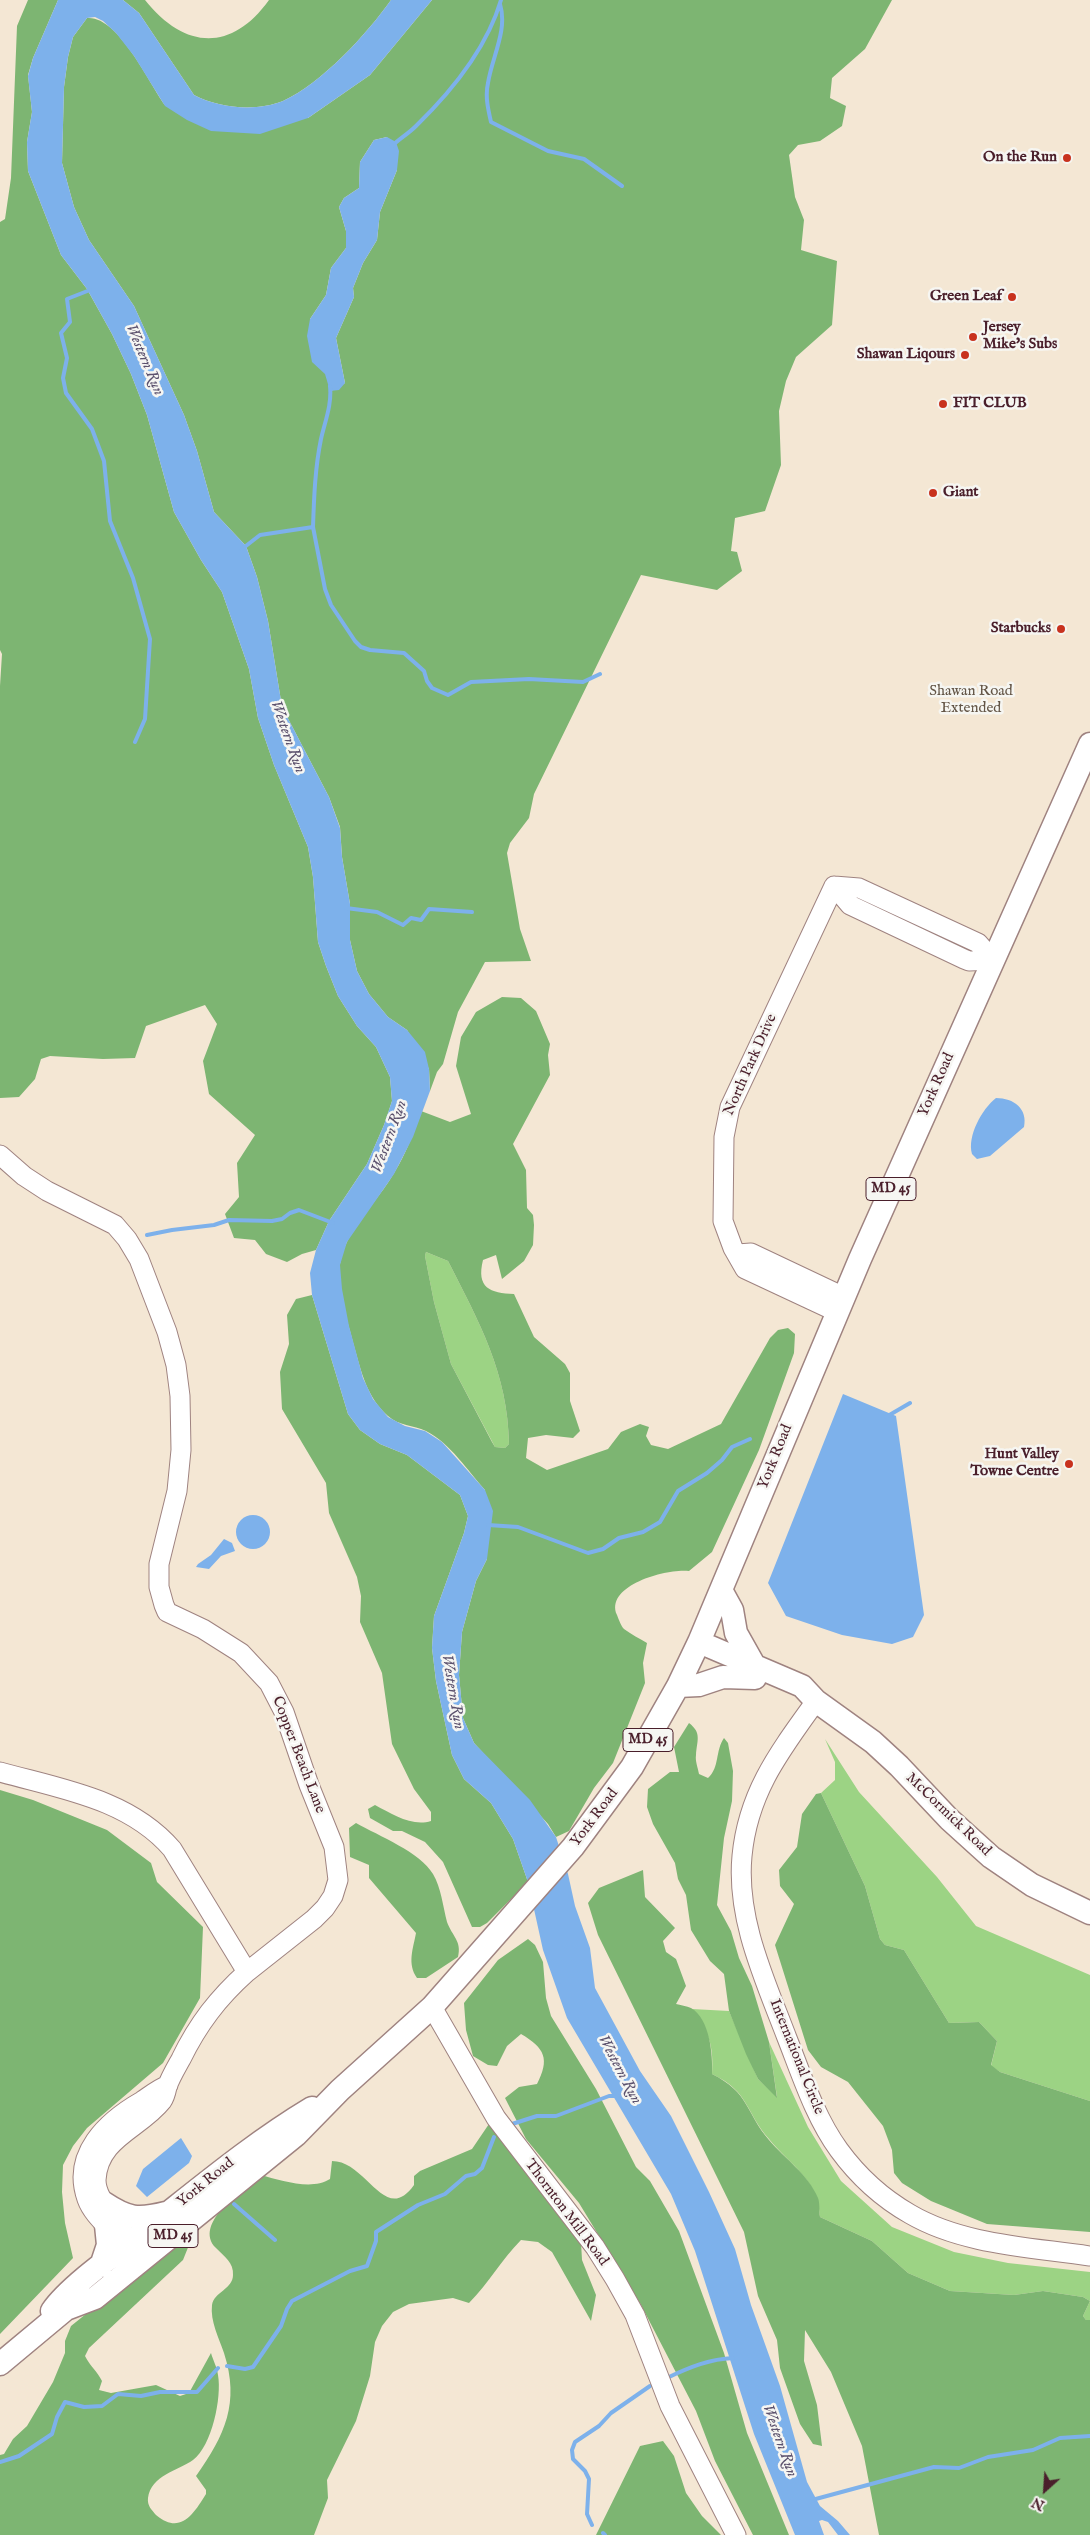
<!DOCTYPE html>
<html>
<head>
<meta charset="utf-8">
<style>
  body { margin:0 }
  #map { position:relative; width:1090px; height:2535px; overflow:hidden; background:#f4e7d4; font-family:"IM FELL English",serif }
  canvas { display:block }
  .north { position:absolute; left:1020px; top:2465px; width:50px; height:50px; -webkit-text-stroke:4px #f6f6f2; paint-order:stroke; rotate:206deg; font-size:14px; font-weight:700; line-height:20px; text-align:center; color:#4a1f2b }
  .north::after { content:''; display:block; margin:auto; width:18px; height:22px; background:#4a1f2b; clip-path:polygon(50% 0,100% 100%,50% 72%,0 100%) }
</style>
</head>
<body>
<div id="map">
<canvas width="1090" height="2535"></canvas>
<div class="north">N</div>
</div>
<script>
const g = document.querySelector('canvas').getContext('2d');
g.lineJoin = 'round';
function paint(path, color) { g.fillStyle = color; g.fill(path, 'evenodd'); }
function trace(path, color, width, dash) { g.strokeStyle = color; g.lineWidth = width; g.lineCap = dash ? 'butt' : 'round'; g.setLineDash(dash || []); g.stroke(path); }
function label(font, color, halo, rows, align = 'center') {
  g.font = font + ' "IM FELL English",serif'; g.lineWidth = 5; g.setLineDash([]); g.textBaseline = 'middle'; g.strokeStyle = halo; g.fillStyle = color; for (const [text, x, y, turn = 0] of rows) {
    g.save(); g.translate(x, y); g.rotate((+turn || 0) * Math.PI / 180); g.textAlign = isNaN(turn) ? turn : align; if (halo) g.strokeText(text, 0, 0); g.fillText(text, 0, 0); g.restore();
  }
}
const green = new Path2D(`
  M 426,1252 L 448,1261 C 479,1322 508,1373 509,1444 L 505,1448 L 495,1447 L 451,1364 L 434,1302 L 425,1256 Z
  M 825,1739 L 859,1792 L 937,1877 L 976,1926 L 1090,1975 L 1090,2101 L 1000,2072 L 991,2066 L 997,2041 L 979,2022 L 949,2023 L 904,1950 L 885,1945 L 880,1939 L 865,1886 L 821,1793 L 835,1780 L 835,1762 Z
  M 692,2009 L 729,2011 L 758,2079 L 777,2097 L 769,2042 L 808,2127 L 841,2181 L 892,2227 L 954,2252 L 1008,2263 L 1090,2272 L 1090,2320 L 1086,2320 L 1083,2316 L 1090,2301 L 1083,2297 L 1043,2291 L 1014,2295 L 950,2291 L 908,2273 L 872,2241 L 820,2217 C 818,2179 791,2166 769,2139 C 745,2112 750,2092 712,2074 C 714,2046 709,2032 692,2009 Z`);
const forest = new Path2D(`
  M 28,0 L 58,0 L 33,58 L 28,75 L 32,112 L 27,142 L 28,171 L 61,255 L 87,289 L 112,334 L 131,374 L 147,415 L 174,512 L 201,560 L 222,592 L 249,669 L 258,718 L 274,765 L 308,847 L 313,877 L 318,942 L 326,966 L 338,996 L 357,1026 L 376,1047 L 390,1077 L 392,1101 L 384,1125 L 367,1164 L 329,1221 L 316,1250 L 302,1254 L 287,1262 L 266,1254 L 255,1240 L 234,1238 L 225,1214 L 239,1197 L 237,1163 L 255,1135 L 209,1094 L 203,1061 L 217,1024 L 205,1005 L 146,1026 L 135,1058 L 103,1059 L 50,1056 L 41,1059 L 35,1079 L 19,1097 L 0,1098 L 0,686 L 2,654 L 0,650 L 0,222 L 5,219 L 11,178 L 17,26 Z
  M 123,0 L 145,0 C 184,49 231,53 269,0 L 391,0 C 367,34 322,83 283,101 C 256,112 218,108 194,95 L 139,13 Z
  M 432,0 L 892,0 L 865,49 L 832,78 L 830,98 L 846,106 L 842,126 L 820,141 L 798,145 L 789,155 L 795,197 L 804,220 L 801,250 L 837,261 L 832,325 L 796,357 L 786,381 L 779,411 L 781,465 L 765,511 L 735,518 L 731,551 L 737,552 L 742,571 L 717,590 L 641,575 L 534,794 L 529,818 L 510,843 L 507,853 L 520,929 L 531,961 L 485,962 L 458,1012 L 443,1064 L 437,1072 L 430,1091 L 429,1069 L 407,1030 L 388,1017 L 369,994 L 357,971 L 350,940 L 350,904 L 342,857 L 340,827 L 329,797 L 282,707 L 268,621 L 257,577 L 246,546 L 214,512 L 197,451 L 184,415 L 134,306 L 89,240 L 74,207 L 62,163 L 64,87 L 68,57 L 73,37 L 87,18 C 118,15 149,83 165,105 L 308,118 L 370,75 ZM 387,137 L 397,170 L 380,212 L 377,240 L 363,263 L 353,288 L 354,297 L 336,338 L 345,383 L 331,391 L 310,319 L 326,295 L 331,268 L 346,248 L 346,231 L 339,207 L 344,198 L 359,188 L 360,162 L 374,140 Z
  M 502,997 L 521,998 L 536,1011 L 550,1044 L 548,1055 L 550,1075 L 513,1144 L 526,1170 L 527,1208 L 533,1215 L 534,1225 L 533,1245 L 524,1261 L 502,1279 L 496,1255 L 483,1260 C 476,1288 490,1293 514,1294 L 534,1337 L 565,1364 L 570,1373 L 570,1401 L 580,1431 L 573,1438 L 546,1435 L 528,1438 L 526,1458 L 547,1470 L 608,1449 L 621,1432 L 640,1424 L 649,1427 L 646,1436 L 651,1445 L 668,1449 L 721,1424 L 770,1338 L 778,1330 L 788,1328 L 795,1334 L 794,1353 L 759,1450 L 712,1552 L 689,1571 C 668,1568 604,1585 617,1615 C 619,1620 621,1626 624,1629 C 631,1634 640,1639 647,1643 L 643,1663 L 645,1683 L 613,1763 L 594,1788 L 569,1831 L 556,1837 L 548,1824 L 474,1743 L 463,1718 L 459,1675 L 462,1632 L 476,1581 L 487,1559 L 485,1490 C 468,1471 450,1443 426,1431 C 413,1425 399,1426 388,1416 C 367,1398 361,1371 354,1346 C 348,1321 336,1289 340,1264 C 346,1228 377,1203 394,1173 C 406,1154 414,1132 421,1111 L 450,1122 L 471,1114 L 456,1066 L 461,1037 L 476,1012 ZM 426,1252 L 448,1261 C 479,1322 508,1373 509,1444 L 505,1448 L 495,1447 L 492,1442 L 451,1364 L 434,1302 L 425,1256 Z
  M 312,1295 L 348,1414 L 360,1430 L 380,1444 L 407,1455 L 460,1495 L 468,1516 L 464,1533 L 434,1616 L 432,1648 L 436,1681 L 452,1755 L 464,1779 L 491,1803 L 513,1839 L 528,1882 L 487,1923 L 480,1927 L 472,1927 L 443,1862 L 425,1842 L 402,1831 L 393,1831 L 370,1818 L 368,1809 L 375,1805 C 392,1814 412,1827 431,1821 L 431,1812 L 414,1789 L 392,1744 L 382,1673 L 360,1622 L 361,1596 L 357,1577 L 329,1513 L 326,1483 L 282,1409 L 280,1372 L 289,1344 L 287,1315 L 296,1299 Z
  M 689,1723 C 702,1733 697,1740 696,1755 C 695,1761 698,1768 699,1774 L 708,1778 C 720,1767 715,1751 724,1738 L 728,1743 L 733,1771 L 732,1801 L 724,1838 L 717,1905 L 731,1931 L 739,1958 L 752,1986 L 769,2042 L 777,2098 L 758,2079 L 746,2054 L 729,2011 L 724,1974 L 710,1961 L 691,1930 L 686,1895 L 678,1879 L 675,1863 L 653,1824 L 647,1807 L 648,1789 L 670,1772 L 679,1772 L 674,1747 Z
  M 0,1790 L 33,1800 L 107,1830 L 151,1863 L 157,1882 L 203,1927 L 200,1998 L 163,2063 L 87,2128 L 73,2146 L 63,2165 L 62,2192 L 65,2223 L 73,2258 L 0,2334 Z
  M 821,1793 L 865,1886 L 880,1939 L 885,1945 L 904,1950 L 949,2023 L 979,2022 L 997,2041 L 991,2065 L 1000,2072 L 1090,2101 L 1090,2232 L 987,2224 L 931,2201 L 902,2183 L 894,2173 L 892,2150 L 883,2126 L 848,2082 L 821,2067 L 808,2050 L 775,1945 L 794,1904 L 780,1886 L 779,1870 L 797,1847 L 802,1814 L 816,1794 Z
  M 356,1823 C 379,1836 420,1852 433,1874 C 441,1887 443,1907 447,1922 C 452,1936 462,1941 458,1957 L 426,1978 L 417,1978 C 407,1964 413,1949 416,1933 L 369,1878 L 369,1865 L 350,1857 L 349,1828 Z
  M 643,1870 L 645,1897 L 675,1928 L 663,1941 L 666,1952 L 676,1959 L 686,1986 L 676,2004 C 680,2005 687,2006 691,2008 C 710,2019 713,2055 712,2074 C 750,2093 745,2112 769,2140 C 785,2159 808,2174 818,2198 C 820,2203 819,2211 820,2217 L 872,2241 L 908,2273 L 950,2291 L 1014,2295 L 1043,2291 L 1083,2297 L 1090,2301 L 1083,2316 L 1086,2320 L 1090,2320 L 1090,2535 L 879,2535 L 862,2446 L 831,2372 L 805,2330 L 804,2361 L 817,2405 L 822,2446 L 813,2444 L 800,2424 L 780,2368 L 777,2340 L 758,2296 L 744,2232 L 598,1935 L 588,1903 L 599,1888 Z
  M 528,1939 L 535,1945 L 543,1962 L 546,1998 L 551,2016 L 596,2089 L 636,2167 L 650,2181 L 679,2231 L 724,2353 L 747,2433 L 789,2535 L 753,2535 L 715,2461 L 696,2411 L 641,2305 L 579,2203 L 526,2139 L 505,2098 L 519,2087 L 537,2084 C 550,2059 545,2048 521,2034 L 507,2046 L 497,2066 L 488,2065 L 473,2056 L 466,2030 L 464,2003 L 498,1960 Z
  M 491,2121 L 581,2242 L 582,2260 L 596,2295 L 591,2321 L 552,2252 L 538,2242 L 521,2240 C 501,2260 489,2283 469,2303 L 453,2298 L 409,2304 L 393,2312 L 382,2326 L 375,2342 L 370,2376 L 356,2421 L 327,2480 L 328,2498 L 314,2535 L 0,2535 L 0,2455 L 4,2454 L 13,2439 L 27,2426 L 53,2382 L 65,2353 L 65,2341 L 71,2326 L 197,2225 L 183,2260 L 89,2348 L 85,2356 C 90,2366 97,2371 102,2381 L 99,2390 L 111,2393 L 156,2385 L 180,2396 L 189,2393 L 211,2353 C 213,2360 217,2367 218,2375 C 222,2397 212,2446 193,2460 C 178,2471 151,2475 148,2498 C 147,2506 152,2510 156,2515 C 180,2535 193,2515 206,2494 L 206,2490 L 196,2476 C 225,2435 240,2403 224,2353 C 219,2338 210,2321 212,2305 C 214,2292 233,2289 233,2275 C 234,2263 224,2256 216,2248 C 192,2224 244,2189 260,2175 C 281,2180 311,2191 330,2179 L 332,2161 C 367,2161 385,2226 414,2185 L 414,2176 L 420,2171 L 472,2149 Z
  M 663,2441 L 674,2456 L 686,2493 L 702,2516 L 721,2535 L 596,2535 L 640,2446 Z`);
const water = new Path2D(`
  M 58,0 L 123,0 L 139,13 L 194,95 C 218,108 256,112 283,101 C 322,83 367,34 391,0 L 432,0 L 370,75 L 308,118 L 260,134 L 211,131 L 187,120 L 165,106 L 134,56 L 116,33 L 103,21 L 95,17 L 87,18 L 73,37 L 68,57 L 64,87 L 62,163 L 74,207 L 89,240 L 134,306 L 184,415 L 197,451 L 214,512 L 246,546 L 257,577 L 268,621 L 282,707 L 329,797 L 340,828 L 342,857 L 350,904 L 350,940 L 357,971 L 369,994 L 388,1017 L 407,1030 L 425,1052 L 429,1069 L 430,1091 L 413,1137 L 394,1174 L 347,1242 L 340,1265 L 342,1289 L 349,1326 L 363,1378 L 373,1399 L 388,1417 L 405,1426 L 425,1431 L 442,1442 L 485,1490 L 493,1511 L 487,1559 L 476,1581 L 462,1632 L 459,1675 L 463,1718 L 474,1743 L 530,1800 L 556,1837 L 568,1874 L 575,1906 L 590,1948 L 595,1988 L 640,2071 L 671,2116 L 709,2192 L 735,2249 L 751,2305 L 780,2386 L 807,2482 L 820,2506 L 838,2521 L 850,2535 L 838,2535 L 828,2522 L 822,2520 L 819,2521 L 824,2535 L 795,2535 L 754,2434 L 695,2251 L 671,2194 L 567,2018 L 543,1950 L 528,1882 L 513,1839 L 491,1803 L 464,1779 L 452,1755 L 436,1681 L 432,1648 L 434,1616 L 464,1533 L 468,1516 L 460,1495 L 407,1455 L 380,1444 L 360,1430 L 348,1414 L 312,1295 L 310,1273 L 316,1250 L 329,1221 L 367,1164 L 384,1125 L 392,1101 L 390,1077 L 376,1047 L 357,1026 L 338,996 L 326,966 L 318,942 L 313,877 L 308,847 L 274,765 L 258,718 L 249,669 L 222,592 L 201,560 L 174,512 L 147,415 L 131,374 L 112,334 L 87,289 L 61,255 L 28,171 L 27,142 L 32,112 L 28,76 L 33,58 Z
  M 387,137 L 396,142 L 399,151 L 397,170 L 380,212 L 377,240 L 363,263 L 353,288 L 354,297 L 336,338 L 345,383 L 339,390 L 330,391 L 325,374 L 312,362 L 307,336 L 310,319 L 326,295 L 331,268 L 346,248 L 346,231 L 339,207 L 344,198 L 359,188 L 360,162 L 374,140 Z
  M 996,1098 C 1014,1098 1028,1109 1024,1127 L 990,1156 L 977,1159 L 972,1154 C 967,1136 982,1109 996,1098 Z
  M 843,1394 L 896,1416 L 924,1615 L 913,1637 L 892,1644 L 842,1635 L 786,1616 L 768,1583 Z
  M236 1532a17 17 0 1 1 34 0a17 17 0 1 1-34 0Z
  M 224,1539 L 232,1543 L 235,1551 L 221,1556 L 209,1569 L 196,1567 L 198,1564 L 211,1555 Z
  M 181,2138 L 192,2156 L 189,2163 L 147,2197 L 136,2186 L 143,2169 Z`);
const stream = new Path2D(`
  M 500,4 C 508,30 492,57 488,83 C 485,96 488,109 491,122 L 548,151 L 584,159 L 622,186
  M 392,146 C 399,139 408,134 416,126 C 451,92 487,48 501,0
  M 90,290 L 67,299 L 70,322 L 61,333 L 67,358 L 63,378 L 66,393 L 92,429 L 104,461 L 110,521 L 133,578 L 150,639 L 145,719 L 135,742
  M 313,527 C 314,498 315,468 321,439 C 325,421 332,405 330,386
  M 242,549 L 260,535 L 313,527 L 325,589 L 331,605 L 355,641 L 361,647 L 370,650 L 404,653 L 424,671 L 427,681 L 432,688 L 448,695 L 471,682 L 529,679 L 583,682 L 600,674
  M 346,908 L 377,912 L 403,925 L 411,918 L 421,920 L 429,909 L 472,912
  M 147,1235 L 172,1230 L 214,1225 L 229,1220 L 272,1221 L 282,1219 L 290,1213 L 299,1210 L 333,1223
  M 886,1417 L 910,1403
  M 488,1525 L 518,1527 L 588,1553 L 603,1549 L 619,1538 L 643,1532 L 660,1522 L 678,1491 L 707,1473 L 722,1460 L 732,1447 L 750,1439
  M 512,2124 L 537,2116 L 556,2116 L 609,2096 L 618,2096
  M 234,2204 L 275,2240
  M 227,2366 L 245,2369 L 253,2367 L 281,2326 L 287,2309 L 292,2301 L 350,2271 L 367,2266 L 376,2241 L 376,2232 L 418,2205 L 445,2194 L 466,2176 L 475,2174 L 482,2168 L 494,2137
  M 669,2377 C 690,2367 710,2359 733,2358
  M 0,2462 L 19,2456 L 52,2434 L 57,2417 L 65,2402 L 84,2407 L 102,2406 L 118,2394 L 141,2396 L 160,2392 L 197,2392 L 218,2368
  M 812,2500 L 934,2467 L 959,2468 L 988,2457 L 1033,2450 L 1060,2438 L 1090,2436
  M 592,2525 L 587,2514 L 589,2479 L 585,2471 L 573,2459 L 572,2450 L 575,2442 L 599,2426 L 611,2413 L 650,2386
  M 603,2533 L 605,2535`);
const minor = new Path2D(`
  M 834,886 L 730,1107 L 724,1137 L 723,1221 L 733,1248 L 745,1269 L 837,1312
  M 834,886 L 850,905 L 964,959 L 969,961 L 993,960
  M 834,886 L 859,888 L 978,943 L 993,960
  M 0,1155 L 24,1176 L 47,1191 L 115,1225 L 127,1239 L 139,1259 L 167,1332 L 176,1365 L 180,1396 L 181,1450 L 177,1491 L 159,1564 L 159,1587 L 164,1605 L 167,1612 L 203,1629 L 241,1653 L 269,1683 L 284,1712 L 309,1785 L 334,1847 L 338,1880 L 333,1896 L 325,1908 L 314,1919 L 247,1972 L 172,1849 C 129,1799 61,1789 0,1772
  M 738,1254 L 751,1253 L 844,1297
  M 816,1701 C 780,1751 748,1792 742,1856 C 736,1919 765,1980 787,2038 C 802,2076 815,2117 839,2150 C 858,2176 882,2198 910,2214 C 963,2245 1031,2247 1090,2256
  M 432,2007 L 496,2118 L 595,2247 L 615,2279 L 635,2315 L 670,2406 L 736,2535
  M 115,2235 C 105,2224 92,2213 87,2199 C 71,2154 107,2121 142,2101 C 151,2095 158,2089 168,2085
  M 128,2244 C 123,2220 96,2203 96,2180 C 98,2138 140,2129 162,2101 C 165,2097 166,2092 167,2087 C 170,2078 176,2068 181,2059 C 198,2024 218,1998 247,1972`);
const major = new Path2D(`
  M 721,1590 L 732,1610 L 736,1633 L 754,1665
  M 699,1642 L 802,1686 L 816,1701 L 873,1742 L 899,1766 L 949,1819 L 991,1857 L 1032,1885 L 1090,1913
  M 678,1686 L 699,1685 L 723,1677 L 755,1678
  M 104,2203 C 128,2219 138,2220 166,2213
  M 101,2266 L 108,2245 L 106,2225
  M 52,2311 C 69,2286 118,2252 144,2232 C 199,2189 252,2144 312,2108
  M 0,2364 L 66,2309 L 95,2298 L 296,2135 L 340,2090 L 432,2007 L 573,1847 L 632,1767 L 678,1686 L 699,1642 L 860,1259 L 1090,744`);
const markers = [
  [1067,158,5,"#c8321e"],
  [1012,297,5,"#c8321e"],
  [973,337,5,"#c8321e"],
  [965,355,5,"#c8321e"],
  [943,404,5,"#c8321e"],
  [933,493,5,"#c8321e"],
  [1061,629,5,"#c8321e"],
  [1069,1464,5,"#c8321e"]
];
const shields = [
  [891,1189,50],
  [648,1740,50],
  [173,2236,50]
];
const shieldNames = [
  ["MD 45",891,1189],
  ["MD 45",648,1740],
  ["MD 45",173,2236]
];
const poiNames = [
  ["On the Run",1057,158],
  ["Green Leaf",1002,297],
  ["Jersey",983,328,"left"],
  ["Mike's Subs",983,345,"left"],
  ["Shawan Liqours",955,355],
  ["FIT CLUB",953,404,"left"],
  ["Giant",943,493,"left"],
  ["Starbucks",1051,629],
  ["Hunt Valley",1059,1455],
  ["Towne Centre",1059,1472]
];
const parkNames = [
  ["Shawan Road",971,692],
  ["Extended",971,709]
];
const streetNames = [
  ["North Park Drive",751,1065,-66],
  ["York Road",937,1085,-66],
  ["York Road",776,1457,-68],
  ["Copper Beach Lane",298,1755,69],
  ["McCormick Road",948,1815,44],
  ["York Road",595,1818,-53],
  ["International Circle",796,2057,68],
  ["York Road",206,2183,-39],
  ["Thornton Mill Road",566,2213,53]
];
const waterNames = [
  ["Western Run",144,360,67],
  ["Western Run",287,737,70],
  ["Western Run",390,1137,-70],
  ["Western Run",452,1692,80],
  ["Western Run",619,2070,62],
  ["Western Run",779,2441,70]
];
paint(green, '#9cd384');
paint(forest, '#7db572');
paint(water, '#7db1eb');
trace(stream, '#7db1eb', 4);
trace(minor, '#9f8380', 21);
trace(major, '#9f8380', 25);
trace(minor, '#fff', 19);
trace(major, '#fff', 22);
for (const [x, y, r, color] of markers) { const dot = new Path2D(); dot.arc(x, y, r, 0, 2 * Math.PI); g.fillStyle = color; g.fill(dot); trace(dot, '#f6f6f2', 2); }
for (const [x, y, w] of shields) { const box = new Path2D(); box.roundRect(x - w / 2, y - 11.5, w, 23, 4); g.fillStyle = '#f6f6f2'; g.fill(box); trace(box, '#4a1f2b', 1); }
label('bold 14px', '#4a1f2b', null, shieldNames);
label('bold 15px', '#4a1f2b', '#f6f6f2', poiNames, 'right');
label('15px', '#635546', '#f6f6f2', parkNames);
label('15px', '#4a1f2b', '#f6f6f2', streetNames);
label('italic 16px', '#5c526e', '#f6f6f2', waterNames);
</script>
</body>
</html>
